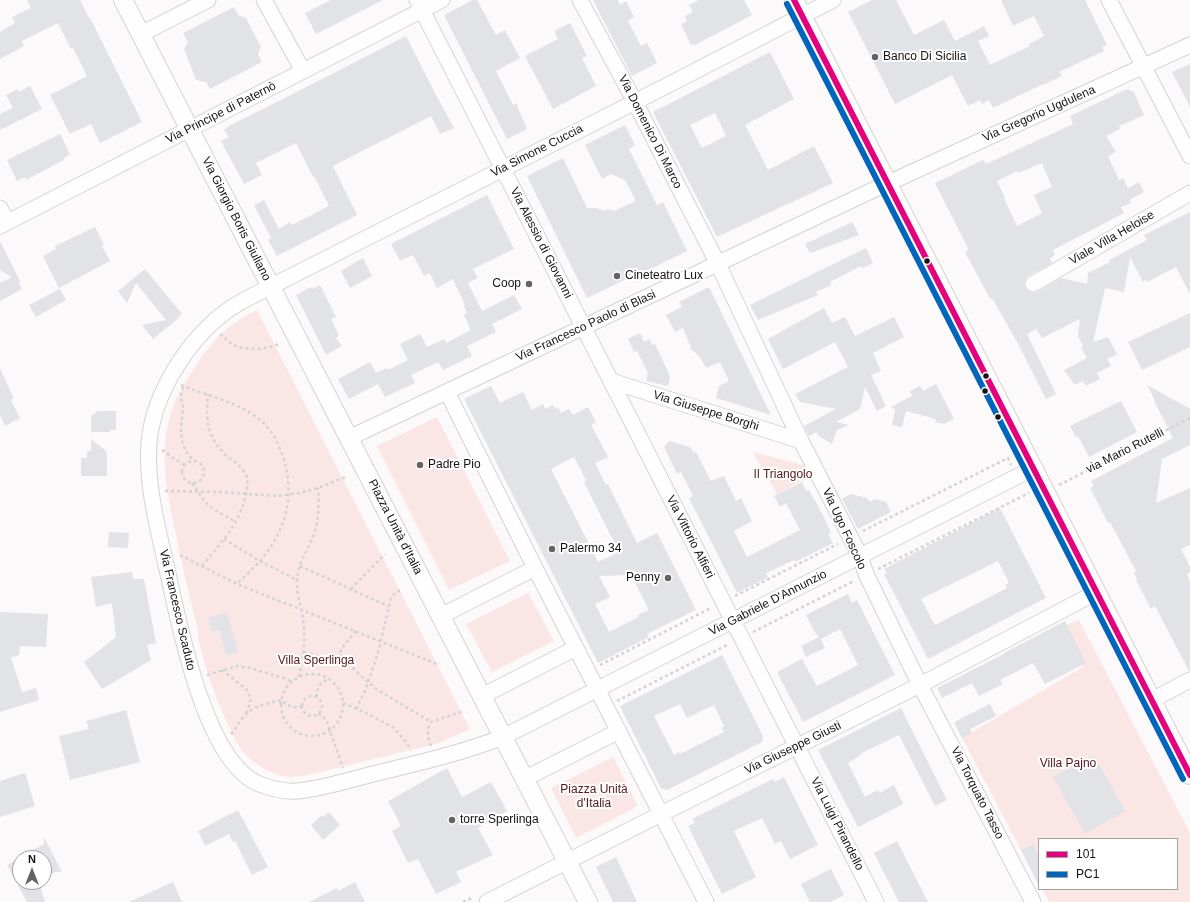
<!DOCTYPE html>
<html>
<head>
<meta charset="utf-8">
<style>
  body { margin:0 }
  #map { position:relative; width:1190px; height:902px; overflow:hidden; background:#fbf9f9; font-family:Helvetica,sans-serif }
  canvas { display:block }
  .legend { position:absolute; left:1038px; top:838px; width:140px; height:52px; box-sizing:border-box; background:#fff; border:1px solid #a3a0a0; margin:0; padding:5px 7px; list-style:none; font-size:12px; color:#181111 }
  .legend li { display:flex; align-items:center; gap:8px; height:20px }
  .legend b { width:20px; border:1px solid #a3a0a0 }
  .north { position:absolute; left:12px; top:850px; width:40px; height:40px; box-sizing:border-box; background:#fff; border:1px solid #a3a0a0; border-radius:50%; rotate:0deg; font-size:11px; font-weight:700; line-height:16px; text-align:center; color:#181111 }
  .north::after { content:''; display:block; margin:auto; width:14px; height:18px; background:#676262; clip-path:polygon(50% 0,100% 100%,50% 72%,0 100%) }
</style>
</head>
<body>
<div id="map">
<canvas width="1190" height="902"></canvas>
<ul class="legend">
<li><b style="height:5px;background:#e5007d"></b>101</li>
<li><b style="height:5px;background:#0065bd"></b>PC1</li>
</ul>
<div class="north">N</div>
</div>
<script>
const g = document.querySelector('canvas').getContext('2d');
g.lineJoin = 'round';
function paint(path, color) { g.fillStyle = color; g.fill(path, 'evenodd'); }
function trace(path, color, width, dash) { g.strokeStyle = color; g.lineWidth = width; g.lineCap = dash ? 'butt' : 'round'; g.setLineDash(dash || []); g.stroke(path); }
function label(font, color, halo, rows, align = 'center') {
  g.font = font + ' Helvetica,sans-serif'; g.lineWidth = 4; g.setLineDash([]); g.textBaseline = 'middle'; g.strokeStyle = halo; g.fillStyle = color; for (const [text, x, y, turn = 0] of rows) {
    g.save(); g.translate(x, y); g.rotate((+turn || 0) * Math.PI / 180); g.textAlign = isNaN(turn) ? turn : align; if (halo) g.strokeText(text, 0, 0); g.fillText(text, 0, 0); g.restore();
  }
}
const green = new Path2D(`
  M 257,310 L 470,729 L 439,743 L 431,745 L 304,776 C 300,776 296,777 292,777 C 276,777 259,767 248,757 C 239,749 235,739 230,729 C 216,700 206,670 198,639 L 199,634 C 190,599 182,565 175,530 C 167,492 159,454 170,416 C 175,398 185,382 195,367 C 204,353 215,339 228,328 C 237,321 247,315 257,310 Z
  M 437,417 L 510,561 L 449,590 L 377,446 Z
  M 753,452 L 807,466 L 799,471 L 803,480 L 777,494 Z
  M 528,593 L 554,641 L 492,672 L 466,624 Z
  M 1079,620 L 1190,833 L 1190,902 L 1049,902 L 1042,889 L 1177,889 L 1177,839 L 1039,839 L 1039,884 L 962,738 L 1083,667 L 1062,627 Z
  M 613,757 L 638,806 L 576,838 L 551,788 Z`);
const building = new Path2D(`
  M 27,0 L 80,0 L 89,18 L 90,18 L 142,122 L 100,143 L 91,124 L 70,134 L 50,95 L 87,76 L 73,48 L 71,49 L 58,23 L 22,41 L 24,46 L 0,59 L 0,32 L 15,23 L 12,17 L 31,8 Z
  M 331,0 L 383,0 L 316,34 L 305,13 Z
  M 473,0 L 477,0 L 496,35 L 505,30 L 520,58 L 496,71 L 513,105 L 516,103 L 527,129 L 507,139 L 444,15 Z
  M 593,0 L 618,0 L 620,5 L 626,1 L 634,17 L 628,21 L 641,46 L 647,43 L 657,63 L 632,76 Z
  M 699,0 L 744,0 L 752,15 L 695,45 L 694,44 L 691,45 L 681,24 L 687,21 L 685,16 L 693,12 L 689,5 Z
  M 872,0 L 896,0 L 914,35 L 944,20 L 955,41 L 984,26 L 989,36 L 978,41 L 990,65 L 1030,46 L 1029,44 L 1044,36 L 1034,16 L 1013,26 L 1001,0 L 1085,0 L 1107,45 L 1102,47 L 1104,51 L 1059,72 L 1062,76 L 1043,85 L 1043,84 L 993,108 L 989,100 L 982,104 L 980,100 L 968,106 L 952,75 L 895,104 L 848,12 Z
  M 234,7 L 238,15 L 246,18 L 261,47 L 258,54 L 262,62 L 210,89 L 206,82 L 196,80 L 184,49 L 188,42 L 183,33 Z
  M 570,23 L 587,56 L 582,58 L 596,86 L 553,109 L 525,56 L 558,39 L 554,31 Z
  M 406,36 L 435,93 L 454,128 L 440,134 L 431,116 L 333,166 L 357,215 L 277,256 L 268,240 L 271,238 L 254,205 L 264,200 L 279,229 L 290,222 L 292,225 L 329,206 L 314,176 L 313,177 L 296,143 L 256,163 L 262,175 L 244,184 L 221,141 L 229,137 L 224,130 L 227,128 L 227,127 L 277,102 Z
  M 770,52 L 794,99 L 745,125 L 768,170 L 814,146 L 833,183 L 717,237 L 653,112 ZM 715,113 L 726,136 L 702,148 L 690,125 Z
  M 1190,64 L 1190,107 L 1172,72 Z
  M 30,86 L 42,109 L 0,130 L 0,114 L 13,108 L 6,95 L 18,89 L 19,92 Z
  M 1127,89 L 1134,92 L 1144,115 L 1119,126 L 1120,129 L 1106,136 L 1116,152 L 1108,156 L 1119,180 L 1123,178 L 1128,188 L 1139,182 L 1144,192 L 1129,200 L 1131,203 L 1121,207 L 1124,213 L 1053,250 L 1055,255 L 1050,258 L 1052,263 L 1028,276 L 1025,280 L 1024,284 L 1025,288 L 1029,292 L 1033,293 L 1037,292 L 1061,278 L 1087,284 L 1088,273 L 1110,262 L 1109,260 L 1147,240 L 1144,235 L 1190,212 L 1190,294 L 1176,267 L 1147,282 L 1146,280 L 1143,282 L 1130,257 L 1124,292 L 1105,288 L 1093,342 L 1108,337 L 1117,354 L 1107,359 L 1111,366 L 1097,373 L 1100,379 L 1086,386 L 1083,381 L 1075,385 L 1064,370 L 1087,358 L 1081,347 L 1083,346 L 1078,336 L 1080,319 L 1042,338 L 1036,329 L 1027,334 L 1056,394 L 1046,399 L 1016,340 L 992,298 L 990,299 L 965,252 L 969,250 L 935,183 L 983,160 L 986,164 L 1073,124 L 1070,116 ZM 1042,163 L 1052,187 L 1034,195 L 1042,213 L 1017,226 L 1004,199 L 1005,198 L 997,181 L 1017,171 L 1018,173 Z
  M 625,125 L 635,145 L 629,149 L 657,205 L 663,202 L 687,251 L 644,272 L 643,271 L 587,298 L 527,176 L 563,158 L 587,208 L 596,208 L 604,211 L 607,209 L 614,211 L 636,201 L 625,180 L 611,174 L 602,179 L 585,145 Z
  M 60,134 L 70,154 L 64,158 L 64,160 L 26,180 L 25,177 L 17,181 L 7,160 Z
  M 487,195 L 514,249 L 473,269 L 478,278 L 468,283 L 482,311 L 514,295 L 522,309 L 492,324 L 496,332 L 467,346 L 472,356 L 443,370 L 438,362 L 411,375 L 415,383 L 385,397 L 378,384 L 349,399 L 338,379 L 370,362 L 376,373 L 387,368 L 388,370 L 408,360 L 400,344 L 420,334 L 427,347 L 444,339 L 446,343 L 471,330 L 464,315 L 467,313 L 464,306 L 465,305 L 453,279 L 437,288 L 430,273 L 424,276 L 413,255 L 400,261 L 391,244 Z
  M 852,222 L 859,235 L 810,253 L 805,244 Z
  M 95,227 L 104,245 L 102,246 L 110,261 L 59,288 L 43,256 L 56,249 L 55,246 Z
  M 0,241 L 21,283 L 18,281 L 22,289 L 0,301 L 0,283 L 12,277 L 0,270 Z
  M 866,248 L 873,263 L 863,268 L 861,266 L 830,282 L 831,285 L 816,292 L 818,295 L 758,320 L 750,305 Z
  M 363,258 L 372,276 L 350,288 L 341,271 Z
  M 145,269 L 182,314 L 177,318 L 180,317 L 153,339 L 142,325 L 166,320 L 136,283 L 127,303 L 118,291 Z
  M 320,285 L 336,317 L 331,319 L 339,336 L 336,338 L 342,346 L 326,355 L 296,295 L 311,287 L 313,289 Z
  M 709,287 L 771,415 L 716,398 L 719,386 L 729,381 L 720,362 L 706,368 L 700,357 L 692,350 L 683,328 L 675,332 L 666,315 L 682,307 L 679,302 Z
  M 60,289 L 66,300 L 36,317 L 29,305 Z
  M 824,308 L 832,323 L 845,317 L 855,336 L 894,317 L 904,337 L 873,353 L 881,371 L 871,375 L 886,406 L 877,411 L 865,387 L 860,409 L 836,422 L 849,425 L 837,430 L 832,444 L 819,436 L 816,432 L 809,436 L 804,426 L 836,409 L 800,402 L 795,394 L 848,367 L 835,342 L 783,369 L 768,339 Z
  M 1190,313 L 1190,347 L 1142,370 L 1128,342 Z
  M 640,333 L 644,342 L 649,339 L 652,345 L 655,344 L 670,376 L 668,386 L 646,381 L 648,373 L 637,351 L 634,352 L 628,339 Z
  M 0,368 L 14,399 L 11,400 L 20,418 L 5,426 L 0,415 Z
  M 936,384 L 954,419 L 944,424 L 935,422 L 936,419 L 906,411 L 902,427 L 892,425 L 895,409 L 891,407 L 912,396 L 910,391 L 920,386 L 923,391 Z
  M 1147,385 L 1190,409 L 1190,445 L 1162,459 L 1156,503 L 1190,488 L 1190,545 L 1181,549 L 1190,567 L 1190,572 L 1187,574 L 1190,582 L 1190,671 L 1189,671 L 1155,606 L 1151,609 L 1136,580 L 1137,579 L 1134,573 L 1136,571 L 1110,522 L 1108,523 L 1090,488 L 1094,486 L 1091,481 L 1173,438 L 1154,401 L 1155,400 Z
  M 491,386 L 500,403 L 523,392 L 532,410 L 543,404 L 545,409 L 553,405 L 555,409 L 558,407 L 561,413 L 569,409 L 573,415 L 588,407 L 596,422 L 591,425 L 608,457 L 595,463 L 606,485 L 608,484 L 637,543 L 657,533 L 696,610 L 647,634 L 649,637 L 598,663 L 464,399 ZM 574,457 L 586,480 L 584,482 L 619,552 L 598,562 L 551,469 ZM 631,575 L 649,610 L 638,615 L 639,617 L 609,632 L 595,604 L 610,597 L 599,576 Z
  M 1121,401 L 1137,432 L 1089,457 L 1078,436 L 1076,437 L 1070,426 Z
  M 98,411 L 116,411 L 116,430 L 110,430 L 110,432 L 91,432 L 91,416 Z
  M 91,439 L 105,450 L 107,455 L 107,476 L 81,476 L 81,458 L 87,458 L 87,451 L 91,451 Z
  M 669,441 L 690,447 L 694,453 L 696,452 L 711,481 L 724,476 L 736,501 L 741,498 L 752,521 L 734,531 L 747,557 L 800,530 L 786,503 L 780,507 L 774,496 L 802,482 L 806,491 L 809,490 L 813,498 L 814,498 L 827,524 L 831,533 L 828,534 L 833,543 L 795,562 L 794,560 L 766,573 L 768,577 L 737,593 L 689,498 L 693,496 L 681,472 L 677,474 L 664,447 Z
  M 851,494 L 867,498 L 870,502 L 874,499 L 886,502 L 891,512 L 858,529 L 842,499 Z
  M 1000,508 L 1046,598 L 928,659 L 884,574 L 887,573 L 884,569 ZM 998,561 L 1009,583 L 1005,585 L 1007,588 L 935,625 L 921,599 Z
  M 109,532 L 129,533 L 128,548 L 108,547 Z
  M 132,572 L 133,579 L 144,579 L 156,643 L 147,645 L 151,660 L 102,689 L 84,662 L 116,637 L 112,603 L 96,607 L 91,577 Z
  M 848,594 L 852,603 L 857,600 L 895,675 L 803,722 L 777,672 L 802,659 L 817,686 L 858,665 L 840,629 L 821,639 L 820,638 L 825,648 L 806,657 L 801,646 L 819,637 L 814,631 L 806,615 Z
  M 0,612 L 48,614 L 46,647 L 20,646 L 19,655 L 11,658 L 22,692 L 36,688 L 39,700 L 0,712 Z
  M 227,612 L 238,652 L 226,655 L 219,630 L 212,632 L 208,618 Z
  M 1065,621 L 1086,663 L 1045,684 L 1033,663 L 1000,680 L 1003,684 L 979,696 L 972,683 L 942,698 L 937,688 L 1004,654 L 1004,653 Z
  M 722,655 L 763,736 L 762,742 L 667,790 L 661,788 L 620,706 ZM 680,704 L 687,718 L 714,705 L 724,726 L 722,728 L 724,732 L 680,754 L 679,752 L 674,755 L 654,716 Z
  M 990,704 L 996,716 L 970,729 L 972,733 L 962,738 L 954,722 Z
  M 901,708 L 947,800 L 935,806 L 899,735 L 860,754 L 861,755 L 848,763 L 865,797 L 878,790 L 880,793 L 894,785 L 903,804 L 858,827 L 818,750 Z
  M 126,710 L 140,762 L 70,780 L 59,736 L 89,729 L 86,721 Z
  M 1094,755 L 1125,811 L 1085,834 L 1053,777 Z
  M 447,768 L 462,797 L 491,782 L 507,811 L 478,828 L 493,855 L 456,872 L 461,882 L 436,894 L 418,859 L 408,863 L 392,831 L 401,826 L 388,801 Z
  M 25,773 L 35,806 L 0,817 L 0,781 Z
  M 784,777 L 818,845 L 790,859 L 781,841 L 775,844 L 762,818 L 734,831 L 756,877 L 722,894 L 688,826 L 695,823 L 692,819 L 773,779 L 775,782 Z
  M 238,810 L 268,867 L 252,875 L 235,841 L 233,842 L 229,834 L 205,846 L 198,831 Z
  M 329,812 L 340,825 L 323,840 L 311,825 L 322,815 L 323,817 Z
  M 44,837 L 62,872 L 55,872 L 44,878 L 44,858 L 17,858 L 44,844 Z
  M 897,841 L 928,902 L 899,902 L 874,853 Z
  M 1033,844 L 1039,857 L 1039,886 L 1021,850 Z
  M 616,857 L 637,902 L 613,902 L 596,867 Z
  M 20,858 L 20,882 L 39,882 L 45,902 L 27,902 L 7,865 Z
  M 831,869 L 844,895 L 830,902 L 810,902 L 801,884 Z
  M 173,882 L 182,902 L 129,902 Z
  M 355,882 L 365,902 L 309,902 L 337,888 L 338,891 Z`);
const path = new Path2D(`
  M 220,334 C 224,337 228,342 232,344 C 242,351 268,350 278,344
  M 181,385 C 205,395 230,400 252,414 C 268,424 276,437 282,454 C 296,494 287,528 261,560 C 254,568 245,576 237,584
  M 183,387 C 183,389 181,393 181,396 C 181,400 183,404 183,408 C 181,428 177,447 195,461
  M 162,450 L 184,465
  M182 472a11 11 0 1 1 22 0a11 11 0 1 1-22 0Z
  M 192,483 L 205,502 L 213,509 L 236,522
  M 1059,485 L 1190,418
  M 165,491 L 219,492 L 278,496 L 299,493 L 318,488 L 346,477
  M 863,531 L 1008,458 L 1011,465
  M 224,539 L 260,561 L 297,580
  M 180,555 L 237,584 L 437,664 L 440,663
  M 202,566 C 221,542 239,526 246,494 C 247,487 249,479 245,473 C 241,466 233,461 227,456 C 206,435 206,423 208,394
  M 300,566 L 388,606
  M 878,569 L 1029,493
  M 351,589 L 385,554
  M 735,596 L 838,544
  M 356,631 L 344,645 L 339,654 L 361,676 L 378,690 L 431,722
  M 753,632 L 854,581
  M 304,652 L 336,662 L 339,654
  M 600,665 L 711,608
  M 222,670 L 246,689 L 251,698 L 247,713
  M281 705a31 31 0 1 1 62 0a31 31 0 1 1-62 0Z
  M 207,675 L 237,666 L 250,668 L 287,679 L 292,682
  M 299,677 C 303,658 306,639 303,619 C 301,606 296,593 297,580 C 298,564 306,553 312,539 C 319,524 319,504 318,488
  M302 706a10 10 0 1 1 20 0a10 10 0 1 1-20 0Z
  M 317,697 C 316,690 320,681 328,680
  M 617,701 L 729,644
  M 343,703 L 366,713 L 394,728 L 406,742 L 411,750
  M 356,709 L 365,691 L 377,656 L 391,598 L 395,593 L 403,589
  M 318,714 L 322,715 L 327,722 L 343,768
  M 231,734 C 237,728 240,720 246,714 C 256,705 269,703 282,700 C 288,707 294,708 303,707
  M 431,746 C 428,738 426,730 431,722 L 464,711
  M 463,902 L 474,897`);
const minor = new Path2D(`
  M 264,0 L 303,71
  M 417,0 L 876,902
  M 580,0 L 635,102 L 718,264 L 801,441 L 860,556 L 866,574 L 920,685 L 1033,902
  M 833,0 L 635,102 L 260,292 C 250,297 240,302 231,308 C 193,334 160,383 151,428 C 142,475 159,532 169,578 C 180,629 206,760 257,783 C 269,788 284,792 297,791 C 320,789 346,781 369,775 C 414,764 459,754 503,737 L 1034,468
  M 1109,0 L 1190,156
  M 141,34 L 208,0
  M 0,208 L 7,222
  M 0,226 L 442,0
  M 1033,284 L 1190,193
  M 611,381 L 801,441
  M 447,392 L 535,568 L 706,902
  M 349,438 L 871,191 L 1190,45
  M 441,616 L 535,568
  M 482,696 L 576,648
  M 1152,700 L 1190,680
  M 524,779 L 619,731
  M 487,902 L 661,814 L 920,685 L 1097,592`);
const tertiary = new Path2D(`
  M 123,0 L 588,902
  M 794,0 L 1190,775`);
const bus1 = new Path2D(`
  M 794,0 L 1190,775`);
const bus2 = new Path2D(`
  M 787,4 L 1183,779`);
const markers = [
  [875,57,4,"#676262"],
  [927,261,3.5,"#181111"],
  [617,276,4,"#676262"],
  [529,284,4,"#676262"],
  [986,376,3.5,"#181111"],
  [985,391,3.5,"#181111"],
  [998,417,3.5,"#181111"],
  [420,465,4,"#676262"],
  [552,549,4,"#676262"],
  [668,578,4,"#676262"],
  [452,820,4,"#676262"]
];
const poiNames = [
  ["Banco Di Sicilia",883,57],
  ["Cineteatro Lux",625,276],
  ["Coop",521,284,"right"],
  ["Padre Pio",428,465],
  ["Palermo 34",560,549],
  ["Penny",660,578,"right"],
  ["torre Sperlinga",460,820]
];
const streetNames = [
  ["Via Principe di Paternò",221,113,-27],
  ["Via Gregorio Ugdulena",1039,114,-24],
  ["Via Domenico Di Marco",650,132,63],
  ["Via Simone Cuccia",537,151,-27],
  ["Via Giorgio Boris Giuliano",236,219,63],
  ["Viale Villa Heloise",1112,238,-30],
  ["Via Alessio di Giovanni",541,243,63],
  ["Via Francesco Paolo di Blasi",586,326,-25],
  ["Via Giuseppe Borghi",706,411,17],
  ["via Mario Rutelli",1125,451,-27],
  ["Piazza Unità d'Italia",395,527,63],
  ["Via Ugo Foscolo",844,529,65],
  ["Via Vittorio Alfieri",690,537,63],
  ["Via Gabriele D'Annunzio",768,603,-27],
  ["Via Francesco Scaduto",177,610,77],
  ["Via Giuseppe Giusti",793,748,-26],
  ["Via Torquato Tasso",977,793,63],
  ["Via Luigi Pirandello",837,824,63]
];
const parkNames = [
  ["Il Triangolo",783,475],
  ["Villa Sperlinga",316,661],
  ["Villa Pajno",1068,764],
  ["Piazza Unità",594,790],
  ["d'Italia",594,804]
];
paint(green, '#fbe6e6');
paint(building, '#e2e3e6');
trace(minor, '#d7d2d2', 17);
trace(tertiary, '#d7d2d2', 20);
trace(path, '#d4d3d3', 2.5, [3, 3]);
trace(minor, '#fefefe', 15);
trace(tertiary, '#fefefe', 18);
trace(bus1, '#e5007d', 6);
trace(bus2, '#0065bd', 6);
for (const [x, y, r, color] of markers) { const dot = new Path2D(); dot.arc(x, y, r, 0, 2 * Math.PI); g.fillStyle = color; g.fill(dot); trace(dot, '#fff', 1.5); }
label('12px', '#181111', '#fff', poiNames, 'left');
label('12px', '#181111', '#fff', streetNames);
label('12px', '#57181d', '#fff', parkNames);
</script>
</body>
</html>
